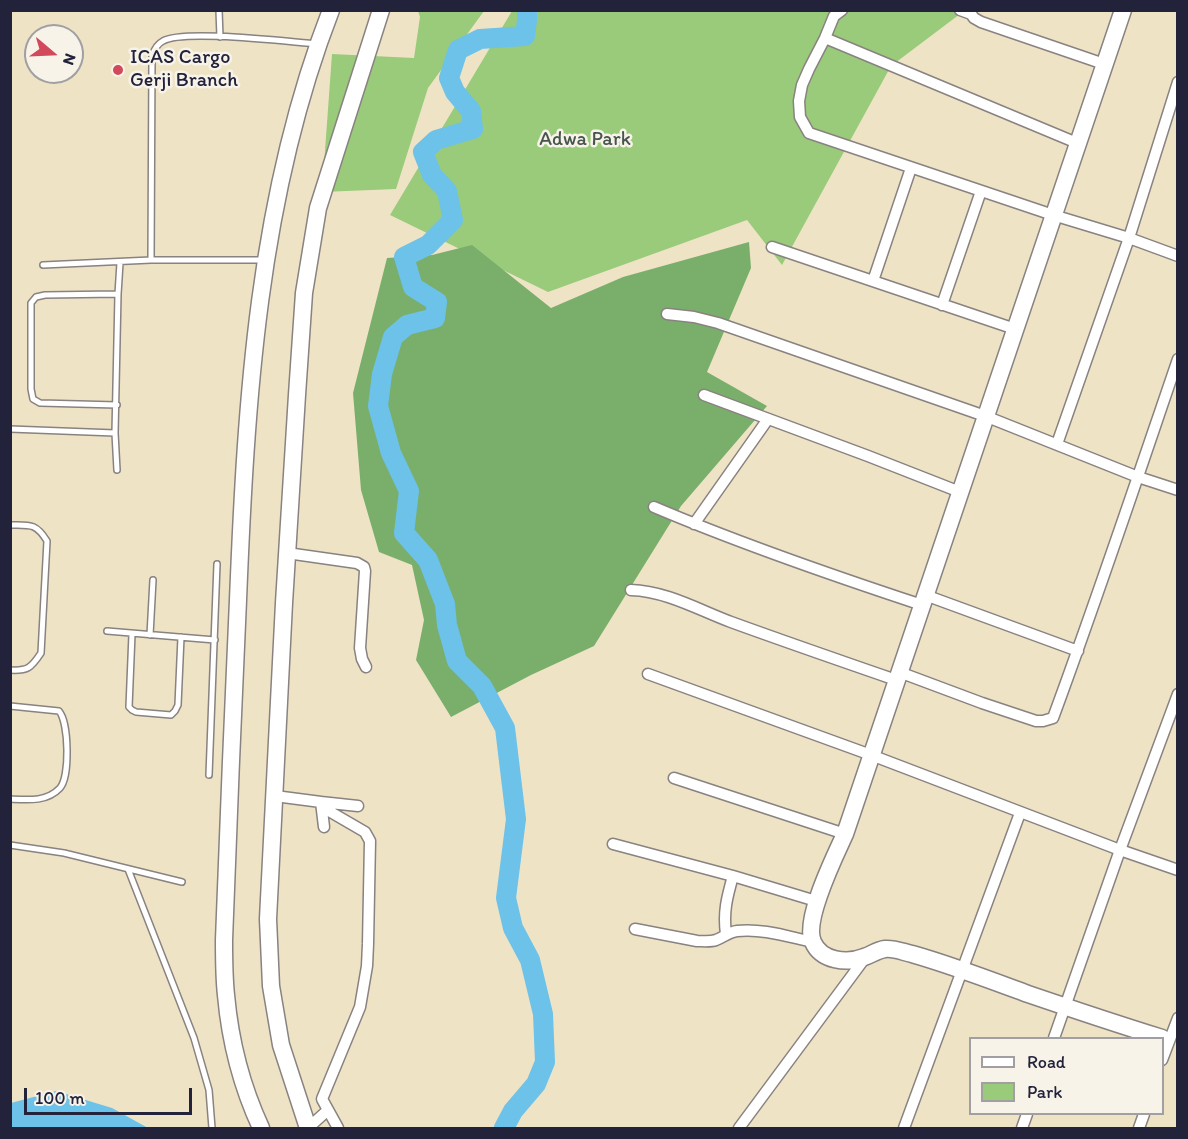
<!DOCTYPE html>
<html>
<head>
<meta charset="utf-8">
<style>
  body { margin:0 }
  #map { position:relative; width:1188px; height:1139px; overflow:hidden; background:#efe3c6; font-family:Itim,sans-serif }
  canvas { display:block }
  .frame { position:absolute; inset:0; border:12px solid #22223b; pointer-events:none }
  .legend { position:absolute; left:969px; top:1037px; width:195px; height:78px; box-sizing:border-box; background:#f7f3e8; border:2px solid #a29fa3; margin:0; padding:8px 10px; list-style:none; font-size:18px; color:#22223b }
  .legend li { display:flex; align-items:center; gap:12px; height:30px }
  .legend b { width:30px; border:2px solid #a29fa3 }
  .north { position:absolute; left:24px; top:24px; width:60px; height:60px; box-sizing:border-box; background:#f7f3e8; border:2px solid #a29fa3; border-radius:50%; rotate:109deg; font-size:16px; font-weight:700; line-height:24px; text-align:center; color:#22223b }
  .north::after { content:''; display:block; margin:auto; width:21px; height:27px; background:#d1495b; clip-path:polygon(50% 0,100% 100%,50% 72%,0 100%) }
  .scale { position:absolute; left:24px; top:1088px; width:168px; height:27px; box-sizing:border-box; border:3px solid #22223b; border-top:0; padding-left:8px; font-size:18px; line-height:21px; white-space:nowrap; color:#22223b; -webkit-text-stroke:4px #f7f3e8; paint-order:stroke }
</style>
</head>
<body>
<div id="map">
<canvas width="1188" height="1139"></canvas>
<div class="frame"></div>
<ul class="legend">
<li><b style="height:8px;background:#fff"></b>Road</li>
<li><b style="height:16px;background:#99cb7b"></b>Park</li>
</ul>
<div class="north">N</div>
<div class="scale">100 m</div>
</div>
<script>
const g = document.querySelector('canvas').getContext('2d');
g.lineJoin = 'round';
function paint(path, color) { g.fillStyle = color; g.fill(path, 'evenodd'); }
function trace(path, color, width, dash) { g.strokeStyle = color; g.lineWidth = width; g.lineCap = dash ? 'butt' : 'round'; g.setLineDash(dash || []); g.stroke(path); }
function label(font, color, halo, rows, align = 'center') {
  g.font = font + ' Itim,sans-serif'; g.lineWidth = 5; g.setLineDash([]); g.textBaseline = 'middle'; g.strokeStyle = halo; g.fillStyle = color; for (const [text, x, y, turn = 0] of rows) {
    g.save(); g.translate(x, y); g.rotate((+turn || 0) * Math.PI / 180); g.textAlign = isNaN(turn) ? turn : align; if (halo) g.strokeText(text, 0, 0); g.fillText(text, 0, 0); g.restore();
  }
}
const green = new Path2D(`
  M 418,11 L 484,11 L 428,88 L 396,189 L 322,192 L 332,54 L 414,58 L 420,17 Z
  M 512,11 L 964,11 L 891,66 L 782,265 L 747,220 L 548,292 L 390,215 Z`);
const forest = new Path2D(`
  M 749,242 L 751,268 L 707,372 L 767,406 L 681,506 L 594,646 L 531,675 L 451,717 L 416,660 L 424,620 L 412,565 L 379,552 L 361,490 L 353,393 L 387,258 L 432,255 L 472,245 L 551,308 L 623,277 Z`);
const water = new Path2D(`
  M 56,1091 L 112,1108 L 148,1128 L 11,1128 L 11,1103 Z`);
const river = new Path2D(`
  M 504,1128 L 513,1111 L 536,1084 L 545,1062 L 543,1014 L 530,960 L 513,928 L 506,898 L 516,819 L 505,728 L 482,686 L 457,661 L 447,625 L 445,604 L 428,560 L 404,533 L 409,491 L 391,453 L 378,406 L 382,374 L 393,337 L 407,325 L 435,318 L 437,302 L 413,287 L 404,257 L 428,245 L 453,220 L 447,191 L 432,175 L 423,152 L 436,140 L 473,129 L 471,111 L 455,92 L 449,78 L 458,50 L 480,39 L 525,36 L 527,20 L 527,10`);
const lane = new Path2D(`
  M 219,10 L 220,37
  M 151,260 L 152,56 C 154,50 157,44 163,41 C 183,29 289,42 318,44
  M 43,265 L 151,260 L 264,260
  M 117,405 L 40,403 L 33,399 L 31,389 L 31,303 L 36,297 L 45,295 L 118,294
  M 10,429 L 115,433
  M 117,470 L 115,433 L 118,294 L 120,263
  M 10,525 C 30,525 36,523 47,541 L 41,653 C 31,668 28,671 10,670
  M 107,631 L 215,640
  M 132,634 L 129,707 L 132,710 L 136,712 L 171,715 L 175,711 L 178,705 L 181,637
  M 150,635 L 153,580
  M 10,706 L 59,711 C 69,723 70,777 60,788 C 47,802 28,800 10,799
  M 209,775 L 217,564
  M 10,845 L 64,853 L 182,882
  M 128,869 L 194,1038 L 209,1090 L 212,1128`);
const street = new Path2D(`
  M 842,10 L 834,16 L 825,38 L 809,69 L 802,85 L 799,101 L 800,117 L 809,133 L 1053,215 L 1129,238 L 1178,256
  M 960,10 L 971,14 L 974,18 L 981,22 L 1104,64
  M 825,38 L 1077,143
  M 772,247 L 1015,329
  M 873,281 L 911,168
  M 942,305 L 981,191
  M 667,314 L 694,317 L 718,323 L 985,416 L 1138,477 L 1178,490
  M 704,395 L 868,456 L 960,492
  M 1057,444 L 1129,238 L 1178,82
  M 654,507 C 741,544 831,575 922,605
  M 694,524 L 768,419
  M 287,553 L 357,563 L 364,567 L 365,571 L 360,648 L 362,659 L 366,667
  M 631,590 C 666,591 699,610 731,622 C 786,642 841,661 896,680
  M 925,595 L 1078,651
  M 899,672 L 982,703 L 1036,721 L 1043,721 L 1053,718 C 1097,599 1137,479 1178,359
  M 648,674 L 871,755 L 1120,850 L 1178,870
  M 674,778 L 845,834
  M 275,796 L 321,802 L 324,827
  M 321,802 L 358,806
  M 322,807 L 365,832 L 370,841 L 368,944 L 367,966 L 360,1007 L 322,1099 L 338,1128
  M 613,844 L 733,876 L 816,901
  M 635,929 L 697,941 C 703,941 710,942 716,940 C 724,937 729,932 737,931 C 762,928 789,937 813,942
  M 726,934 C 723,912 727,897 733,876
  M 1054,1038 L 1120,850 L 1178,694
  M 1162,1060 L 1178,1018
  M 308,1128 L 328,1110
  M 739,1128 L 865,958
  M 904,1128 L 1020,813
  M 1022,1128 L 1027,1114
  M 1139,1128 L 1144,1114`);
const secondary = new Path2D(`
  M 1123,10 L 845,834 C 835,856 803,920 813,942 C 821,961 847,964 864,957 C 871,955 877,950 885,949 C 894,948 903,952 912,954 C 951,965 990,980 1028,994 C 1072,1009 1117,1024 1162,1038
  M 261,1128 C 242,1087 230,1040 226,995 C 224,977 224,958 224,940 C 228,827 233,713 238,600 C 246,401 258,198 331,10
  M 308,1128 L 281,1045 L 271,986 L 268,919 L 284,603 L 297,395 L 304,293 L 318,208 L 381,10`);
const markers = [
  [118,70,6,"#d1495b"]
];
const poiNames = [
  ["ICAS Cargo",130,58],
  ["Gerji Branch",130,81]
];
const parkNames = [
  ["Adwa Park",585,140]
];
paint(green, '#99cb7b');
paint(forest, '#7aaf6b');
paint(water, '#6cc2e9');
trace(river, '#6cc2e9', 20);
trace(lane, '#888280', 8);
trace(street, '#888280', 13);
trace(secondary, '#888280', 19);
trace(lane, '#fff', 5);
trace(street, '#fff', 10);
trace(secondary, '#fff', 16);
for (const [x, y, r, color] of markers) { const dot = new Path2D(); dot.arc(x, y, r, 0, 2 * Math.PI); g.fillStyle = color; g.fill(dot); trace(dot, '#f7f3e8', 2); }
label('20px', '#22223b', '#f7f3e8', poiNames, 'left');
label('20px', '#46554e', '#f7f3e8', parkNames);
</script>
</body>
</html>
